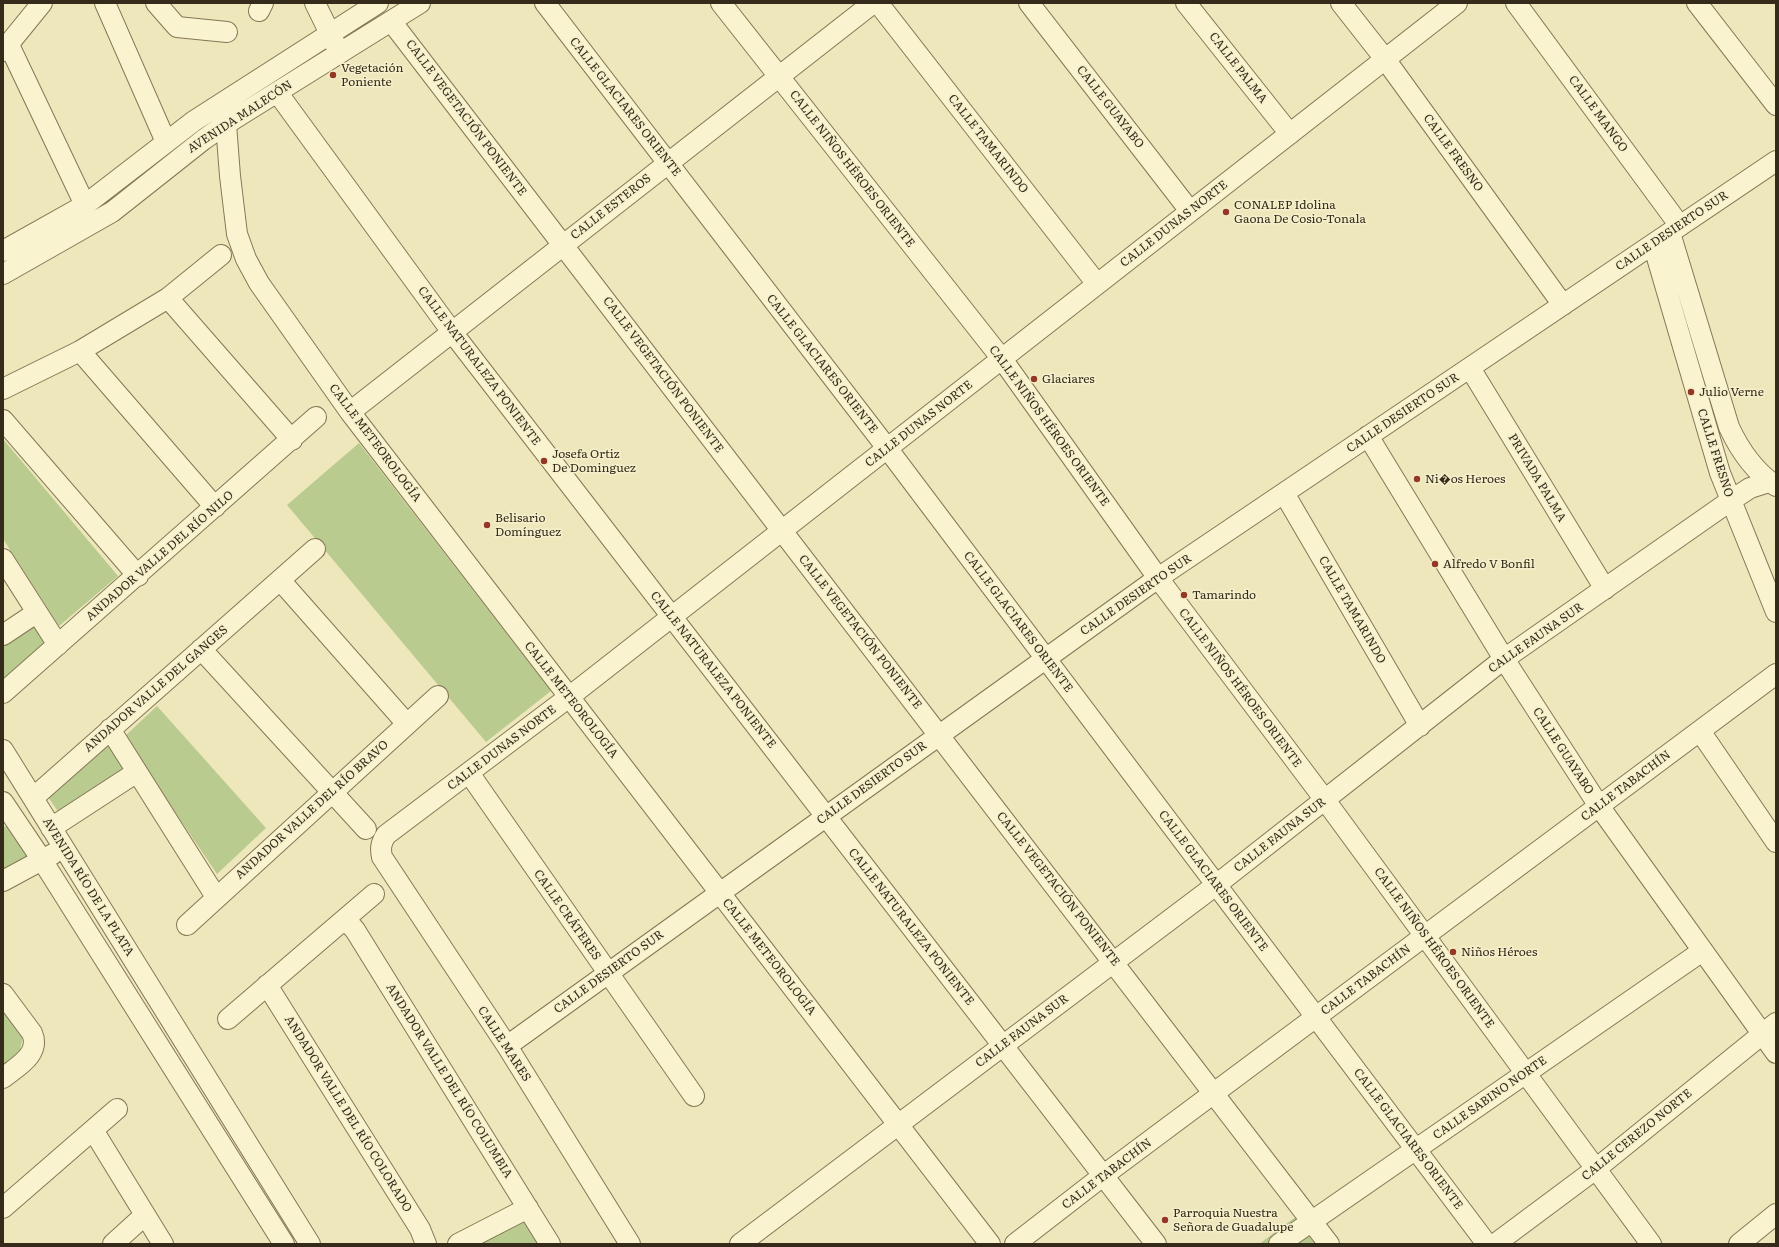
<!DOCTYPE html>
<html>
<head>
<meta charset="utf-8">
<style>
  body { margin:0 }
  #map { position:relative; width:1779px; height:1247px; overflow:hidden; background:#eee7bc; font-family:Literata,serif }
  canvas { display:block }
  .frame { position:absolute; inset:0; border:4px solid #342b1b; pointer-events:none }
</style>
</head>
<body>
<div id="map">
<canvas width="1779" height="1247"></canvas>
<div class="frame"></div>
</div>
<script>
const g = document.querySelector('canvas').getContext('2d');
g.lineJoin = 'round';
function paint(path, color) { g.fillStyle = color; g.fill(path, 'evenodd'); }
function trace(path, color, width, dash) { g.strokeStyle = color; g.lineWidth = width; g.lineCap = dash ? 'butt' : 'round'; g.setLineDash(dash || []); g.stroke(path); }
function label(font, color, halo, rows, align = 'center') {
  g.font = font + ' Literata,serif'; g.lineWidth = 3; g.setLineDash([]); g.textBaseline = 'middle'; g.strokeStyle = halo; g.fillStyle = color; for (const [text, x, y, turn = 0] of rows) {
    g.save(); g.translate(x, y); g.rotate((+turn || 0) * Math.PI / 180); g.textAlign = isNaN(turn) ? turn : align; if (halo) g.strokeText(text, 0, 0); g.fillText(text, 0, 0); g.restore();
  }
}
const green = new Path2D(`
  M 3,439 L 118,576 L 59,626 L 3,539 Z
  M 359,443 L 551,691 L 486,742 L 287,505 Z
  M 33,624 L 46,645 L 3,681 L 3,645 Z
  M 157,706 L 266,828 L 217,874 L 124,737 Z
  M 107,742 L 126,769 L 59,813 L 46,794 Z
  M 8,824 L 30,857 L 3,871 L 3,828 Z
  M 3,1009 L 23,1036 L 20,1050 L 3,1066 Z
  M 1301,1213 L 1324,1244 L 1259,1244 Z
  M 521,1217 L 538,1244 L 473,1244 Z`);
const minor = new Path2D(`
  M 105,3 L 166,142
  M 156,3 L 177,27 L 227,32
  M 315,3 L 336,46
  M 545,3 L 887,448 L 1487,1244
  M 721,3 L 1002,359 L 1158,578 L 1325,800 L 1651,1244
  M 878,3 L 1097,284
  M 1029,3 L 1190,211
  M 1186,3 L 1290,134
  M 1341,3 L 1385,59 L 1563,305
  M 1516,3 L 1680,226
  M 1697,3 L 1776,105
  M 259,11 L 263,3
  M 391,21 L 1329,1244
  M 9,45 L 85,205
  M 3,51 L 42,3
  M 277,92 L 452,332 L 1156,1244
  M 226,124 L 230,176 L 237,234 L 246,259 L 259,283 L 350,412 L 990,1244
  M 1670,233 L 1729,427 C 1740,451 1754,471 1776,486
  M 1653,244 L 1720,473 L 1776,612
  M 3,251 L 85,205 L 194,121 L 378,3
  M 3,274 L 112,212 L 203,140 L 226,124 L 420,3
  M 168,298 L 292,440
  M 80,351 L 215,507
  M 1470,368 L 1605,589
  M 3,389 L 80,351 L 168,298 L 221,255
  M 350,412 L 873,3
  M 3,420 L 138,576
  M 1368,436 L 1504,659 L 1599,806 L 1776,1053
  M 1284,493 L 1420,726
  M 3,559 L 58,645
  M 280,580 L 407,724
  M 3,635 L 36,613
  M 201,649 L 366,829
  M 3,693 L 316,417
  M 110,729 L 216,897
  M 1700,731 L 1776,842
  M 3,750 L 310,1244
  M 469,773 L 694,1096
  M 33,798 L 315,549
  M 3,802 L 42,860 L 284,1244
  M 51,828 L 137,772
  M 3,881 L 53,854
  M 345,919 L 355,930 L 550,1244
  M 187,925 L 438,696
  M 267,985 L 420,1229 L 426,1244
  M 3,994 L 32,1033 C 41,1054 18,1066 3,1078
  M 228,1019 L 374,894
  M 507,1046 L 1158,578 L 1776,161
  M 93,1130 L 163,1244
  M 3,1208 L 117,1109
  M 113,1244 L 145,1215
  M 458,1244 L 528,1208
  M 630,1244 L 507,1046 L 382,857 C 380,848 381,843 386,835 L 569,697 L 1457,3
  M 740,1244 L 1216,885 L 1504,659 L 1730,501 L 1750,488 L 1769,482
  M 1015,1244 L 1104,1175 L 1776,674
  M 1279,1244 L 1701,952
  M 1495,1244 L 1597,1168 L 1776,1023
  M 1739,1244 L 1776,1214`);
const markers = [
  [333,75,4,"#943826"],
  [1226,212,4,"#943826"],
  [1034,379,4,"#943826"],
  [1691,392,4,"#943826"],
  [544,461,4,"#943826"],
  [1417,479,4,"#943826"],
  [487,525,4,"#943826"],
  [1435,564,4,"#943826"],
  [1184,595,4,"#943826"],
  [1453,952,4,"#943826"],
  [1165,1220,4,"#943826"]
];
const poiNames = [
  ["Vegetación",341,68],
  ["Poniente",341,82],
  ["CONALEP Idolina",1234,205],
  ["Gaona De Cosio-Tonala",1234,219],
  ["Glaciares",1042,379],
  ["Julio Verne",1699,392],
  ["Josefa Ortiz",552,454],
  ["De Dominguez",552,468],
  ["Ni�os Heroes",1425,479],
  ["Belisario",495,518],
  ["Domínguez",495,532],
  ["Alfredo V Bonfil",1443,564],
  ["Tamarindo",1192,595],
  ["Niños Héroes",1461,952],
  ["Parroquia Nuestra",1173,1213],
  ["Señora de Guadalupe",1173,1227]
];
const streetNames = [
  ["CALLE PALMA",1238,68,52],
  ["CALLE GLACIARES ORIENTE",625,107,52],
  ["CALLE GUAYABO",1110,107,52],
  ["CALLE MANGO",1598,114,54],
  ["AVENIDA MALECÓN",240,117,-33],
  ["CALLE VEGETACIÓN PONIENTE",466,118,53],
  ["CALLE TAMARINDO",988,144,52],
  ["CALLE FRESNO",1453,153,54],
  ["CALLE NIÑOS HÉROES ORIENTE",852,169,52],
  ["CALLE ESTEROS",611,207,-38],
  ["CALLE DUNAS NORTE",1174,224,-38],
  ["CALLE DESIERTO SUR",1672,231,-34],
  ["CALLE GLACIARES ORIENTE",822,364,52],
  ["CALLE NATURALEZA PONIENTE",479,366,53],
  ["CALLE VEGETACIÓN PONIENTE",663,375,53],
  ["CALLE DESIERTO SUR",1403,413,-34],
  ["CALLE DUNAS NORTE",919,424,-38],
  ["CALLE NIÑOS HÉROES ORIENTE",1049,426,54],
  ["CALLE METEOROLOGÍA",375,443,53],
  ["CALLE FRESNO",1715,453,72],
  ["PRIVADA PALMA",1537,478,59],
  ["ANDADOR VALLE DEL RÍO NILO",160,556,-41],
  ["CALLE DESIERTO SUR",1136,595,-35],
  ["CALLE TAMARINDO",1352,610,60],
  ["CALLE GLACIARES ORIENTE",1018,622,53],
  ["CALLE VEGETACIÓN PONIENTE",860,632,52],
  ["CALLE FAUNA SUR",1536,638,-35],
  ["CALLE NATURALEZA PONIENTE",713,670,52],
  ["CALLE NIÑOS HÉROES ORIENTE",1240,688,53],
  ["ANDADOR VALLE DEL GANGES",156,689,-41],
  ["CALLE METEOROLOGÍA",571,700,52],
  ["CALLE DUNAS NORTE",502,748,-37],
  ["CALLE GUAYABO",1563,751,57],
  ["CALLE DESIERTO SUR",872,783,-36],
  ["CALLE TABACHÍN",1626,786,-37],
  ["ANDADOR VALLE DEL RÍO BRAVO",312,810,-42],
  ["CALLE FAUNA SUR",1280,835,-38],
  ["CALLE GLACIARES ORIENTE",1213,881,53],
  ["AVENIDA RÍO DE LA PLATA",88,887,58],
  ["CALLE VEGETACIÓN PONIENTE",1058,889,52],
  ["CALLE CRÁTERES",567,915,55],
  ["CALLE NATURALEZA PONIENTE",911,927,52],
  ["CALLE NIÑOS HÉROES ORIENTE",1434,948,54],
  ["CALLE METEOROLOGÍA",769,957,52],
  ["CALLE DESIERTO SUR",609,972,-36],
  ["CALLE TABACHÍN",1366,980,-37],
  ["CALLE FAUNA SUR",1022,1031,-37],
  ["CALLE MARES",504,1044,57],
  ["ANDADOR VALLE DEL RÍO COLUMBIA",449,1081,58],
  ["CALLE SABINO NORTE",1490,1098,-35],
  ["ANDADOR VALLE DEL RÍO COLORADO",348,1114,58],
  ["CALLE CEREZO NORTE",1637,1135,-39],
  ["CALLE GLACIARES ORIENTE",1408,1139,53],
  ["CALLE TABACHÍN",1107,1174,-37]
];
paint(green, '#bacb90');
trace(minor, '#857756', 22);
trace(minor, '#f9f3cf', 20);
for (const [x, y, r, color] of markers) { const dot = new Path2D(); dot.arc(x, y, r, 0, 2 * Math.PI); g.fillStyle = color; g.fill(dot); trace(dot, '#f5f0cb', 1.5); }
label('12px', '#342b1b', '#f5f0cb', poiNames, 'left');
label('12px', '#342b1b', '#f5f0cb', streetNames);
</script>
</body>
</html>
